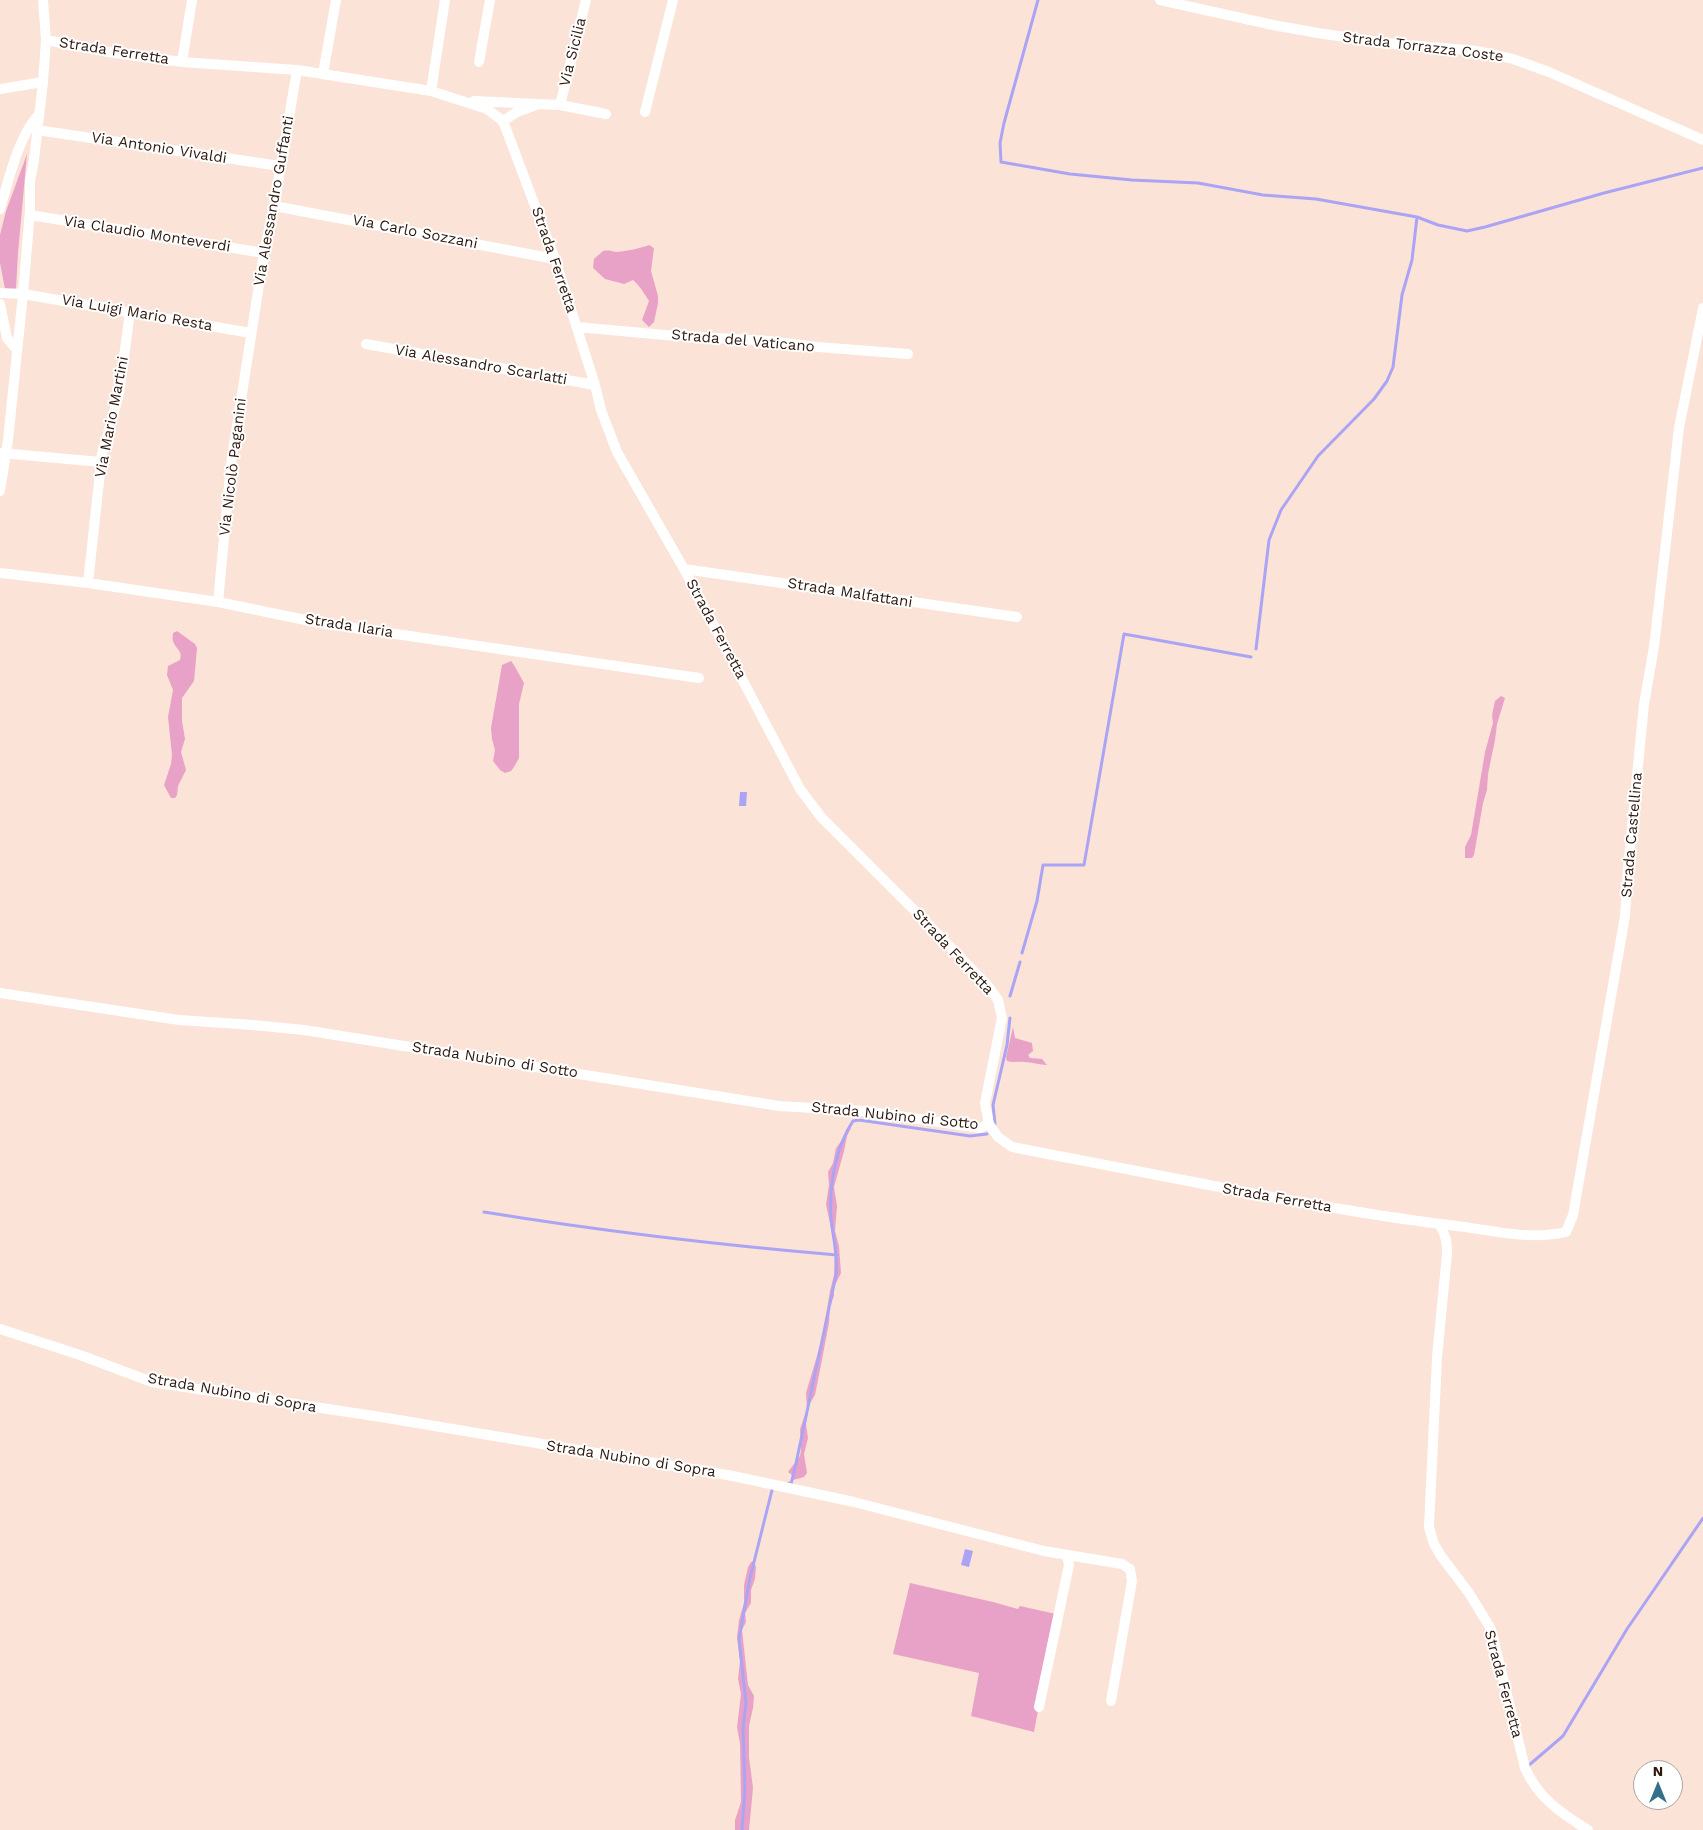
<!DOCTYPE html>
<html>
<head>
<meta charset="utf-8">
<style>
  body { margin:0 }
  #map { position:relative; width:1703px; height:1830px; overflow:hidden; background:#fbe3d7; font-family:"Work Sans",sans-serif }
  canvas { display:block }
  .north { position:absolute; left:1633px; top:1760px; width:50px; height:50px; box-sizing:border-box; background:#fff; border:1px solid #aba39f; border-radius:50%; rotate:0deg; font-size:14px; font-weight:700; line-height:20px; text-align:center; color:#2d180e }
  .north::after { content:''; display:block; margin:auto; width:18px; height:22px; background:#347088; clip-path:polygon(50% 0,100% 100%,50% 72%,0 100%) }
</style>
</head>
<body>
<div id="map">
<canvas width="1703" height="1830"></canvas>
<div class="north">N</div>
</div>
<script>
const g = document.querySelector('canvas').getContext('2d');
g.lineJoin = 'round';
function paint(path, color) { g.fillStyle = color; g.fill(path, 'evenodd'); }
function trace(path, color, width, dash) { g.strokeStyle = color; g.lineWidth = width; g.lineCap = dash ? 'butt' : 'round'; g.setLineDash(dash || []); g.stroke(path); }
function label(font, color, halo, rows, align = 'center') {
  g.font = font + ' "Work Sans",sans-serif'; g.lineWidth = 4; g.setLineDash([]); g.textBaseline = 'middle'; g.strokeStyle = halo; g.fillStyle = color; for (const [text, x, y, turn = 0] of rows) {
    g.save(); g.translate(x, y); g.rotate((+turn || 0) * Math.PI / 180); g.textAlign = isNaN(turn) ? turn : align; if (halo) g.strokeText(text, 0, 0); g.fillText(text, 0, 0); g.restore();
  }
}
const green = new Path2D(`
  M 27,154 L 18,253 L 16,288 L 14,290 L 5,289 L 0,263 L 0,235 L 6,211 Z
  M 649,245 L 654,248 L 651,271 L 658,296 L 658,303 L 654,322 L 649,327 L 642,320 L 649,301 C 644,293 640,286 633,280 L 624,284 L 605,279 L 593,268 L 594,259 L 603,251 C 608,250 611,251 616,252 C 623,252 642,248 649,245 Z
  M 177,631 L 195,644 L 197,648 L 194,681 L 182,698 L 182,721 L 185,739 L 181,752 L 186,770 L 178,786 L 177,795 L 175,798 L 171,798 L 164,785 L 171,764 L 172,755 L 168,717 L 173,690 L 167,675 L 168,666 L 180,660 C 183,650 176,650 173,641 C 172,639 173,636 173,633 Z
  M 511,661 L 514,665 L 524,683 L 519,704 L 519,758 L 514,767 L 511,771 L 505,773 L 500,770 L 493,761 L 495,750 L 492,739 L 491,728 L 502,665 Z
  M 1501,696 L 1505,698 L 1497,724 L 1495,740 L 1488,774 L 1487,790 L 1483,803 L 1474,855 L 1472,858 L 1465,858 L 1465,847 L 1471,835 L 1485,752 L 1493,723 L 1492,715 L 1495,701 Z
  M 1013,1027 L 1015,1038 L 1032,1043 L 1033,1051 L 1028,1055 L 1030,1058 L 1042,1059 L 1047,1065 C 1039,1065 1032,1062 1024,1062 C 1018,1061 1014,1063 1007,1061 L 1006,1057 Z
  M 850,1123 L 851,1128 L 847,1136 L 844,1151 L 834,1187 L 837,1206 L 835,1231 L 839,1246 L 841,1273 L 834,1287 L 834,1296 L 830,1306 L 829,1323 L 820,1370 L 815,1395 L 809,1405 L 806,1424 L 808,1438 L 804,1454 L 807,1473 L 804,1477 L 793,1480 L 792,1475 L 788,1472 L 800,1456 L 801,1450 L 800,1429 L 807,1409 L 806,1393 L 822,1339 L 830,1291 L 834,1275 L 835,1248 L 826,1204 L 829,1185 L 828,1172 L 833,1163 L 836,1148 L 842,1140 Z
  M 754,1561 L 756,1567 L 755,1579 L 751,1590 L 751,1603 L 745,1613 L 746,1622 L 742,1630 L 748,1685 L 754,1696 L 753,1708 L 749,1726 L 749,1757 L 753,1788 L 749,1830 L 735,1830 L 735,1820 L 741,1802 L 740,1744 L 737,1727 L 741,1694 L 738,1679 L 740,1661 L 737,1637 L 739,1620 L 744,1603 L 744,1585 L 748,1567 L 751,1562 Z
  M 910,1583 L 993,1602 L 1018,1609 L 1020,1606 L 1056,1614 L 1034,1732 L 971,1716 L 979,1673 L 893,1654 Z`);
const water = new Path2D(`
  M 740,792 L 747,792 L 746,806 L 739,806 Z
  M 965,1549 L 973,1551 L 969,1567 L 961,1565 Z`);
const stream = new Path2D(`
  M 1038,0 L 1004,123 L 1000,143 L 1001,162 L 1070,174 L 1132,180 L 1198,183 L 1263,195 L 1316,199 L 1417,217 L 1438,225 L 1467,231 L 1485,227 L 1604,193 L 1703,168
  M 1256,649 L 1269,540 L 1281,510 L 1318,456 L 1374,399 L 1387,381 L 1393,367 L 1402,295 L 1412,260 L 1417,217
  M 1022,953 L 1037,901 L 1043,865 L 1084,865 L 1124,634 L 1251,657
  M 1010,996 L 1020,962
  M 995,1124 L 993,1105 L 1007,1045 L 1010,1018
  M 484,1212 C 601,1231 719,1245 837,1255
  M 789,1483 L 791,1484 L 795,1468 L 836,1275 C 838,1255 833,1238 831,1218 C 829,1187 835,1148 853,1121 L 859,1120 L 970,1136 L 987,1134
  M 1528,1766 L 1563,1736 L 1627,1629 L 1703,1518
  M 742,1830 L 745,1789 L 743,1728 L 746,1703 L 739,1639 L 750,1578 L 772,1490`);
const minor = new Path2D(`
  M 1160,0 L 1273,25 L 1318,33 L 1384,43 L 1478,51 L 1513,59 L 1549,72 L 1703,140
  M 46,40 L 114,53 L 182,62 L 297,70 L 431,91 L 487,109 L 503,121 L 555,259 L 595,385 L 601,410 L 617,452 L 684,569 L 800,789 L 821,817 L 928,924 L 988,986 L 998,1000 L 1002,1018 L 985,1103 L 989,1124 L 998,1137 L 1012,1147 C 1097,1163 1181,1180 1266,1196 C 1327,1207 1388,1218 1449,1225 C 1487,1229 1528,1241 1566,1232 L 1573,1215 L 1625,916 L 1628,868 L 1644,704 L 1654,647 L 1679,428 L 1703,308
  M 182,62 L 192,0
  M 479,62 L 490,0
  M 323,74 L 336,0
  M 0,89 L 43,82
  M 431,91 L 445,0
  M 474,101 L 560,105 L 606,114
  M 560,105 L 586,0
  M 645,112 L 673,0
  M 503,121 L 517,112 L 536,105
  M 37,130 L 280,166
  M 274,206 L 555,259
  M 0,209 C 9,179 18,137 39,114
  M 30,215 L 264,253
  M 0,293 L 23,294 L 251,333
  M 0,304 L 7,338 L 17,350
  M 577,327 L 665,335 L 768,341 L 818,347 L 908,354
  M 366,344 L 595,385
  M 1,453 L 101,462
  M 0,491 L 8,440 L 23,294 L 30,211 L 30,181 L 34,160 L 43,82 L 46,40 L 43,0
  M 684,569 L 1017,617
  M 0,573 L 88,583 L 218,602 L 320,623 L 699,678
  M 88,583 L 102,454 L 119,394 L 130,312
  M 218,602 L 231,464 L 264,253 L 274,206 L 297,70
  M 0,993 L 179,1020 L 253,1025 L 304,1030 L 779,1106 L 864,1111 L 980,1128 L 989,1124
  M 1439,1224 C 1446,1234 1447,1242 1447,1254 L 1437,1357 L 1429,1527 L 1434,1544 L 1441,1556 L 1469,1593 L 1491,1629 L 1525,1768 C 1538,1798 1561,1813 1588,1830
  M 0,1329 L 80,1355 L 152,1382 L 387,1418 L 733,1476 L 854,1502 L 1044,1551 L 1122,1564 L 1130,1569 L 1132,1581 L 1111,1701
  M 1039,1707 L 1069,1565 L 1067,1556`);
const streetNames = [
  ["Strada Torrazza Coste",1423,47,7],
  ["Strada Ferretta",114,51,9],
  ["Via Sicilia",573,52,-76],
  ["Via Antonio Vivaldi",159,148,9],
  ["Via Alessandro Guffanti",274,201,-80],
  ["Via Carlo Sozzani",415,232,11],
  ["Via Claudio Monteverdi",147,234,9],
  ["Strada Ferretta",554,260,71],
  ["Via Luigi Mario Resta",137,313,10],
  ["Strada del Vaticano",743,341,5],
  ["Via Alessandro Scarlatti",481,365,10],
  ["Via Mario Martini",112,417,-79],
  ["Via Nicolò Paganini",233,467,-83],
  ["Strada Malfattani",850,593,9],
  ["Strada Ilaria",349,626,9],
  ["Strada Ferretta",716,629,62],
  ["Strada Castellina",1632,835,-85],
  ["Strada Ferretta",953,952,47],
  ["Strada Nubino di Sotto",495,1060,9],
  ["Strada Nubino di Sotto",895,1116,6],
  ["Strada Ferretta",1277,1198,10],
  ["Strada Nubino di Sopra",232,1393,10],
  ["Strada Nubino di Sopra",631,1459,9],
  ["Strada Ferretta",1503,1684,75]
];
paint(green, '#e9a2c7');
paint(water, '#aba4f5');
trace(stream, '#aba4f5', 3);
trace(minor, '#fff', 10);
label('15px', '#2d180e', '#fff', streetNames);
</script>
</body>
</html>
